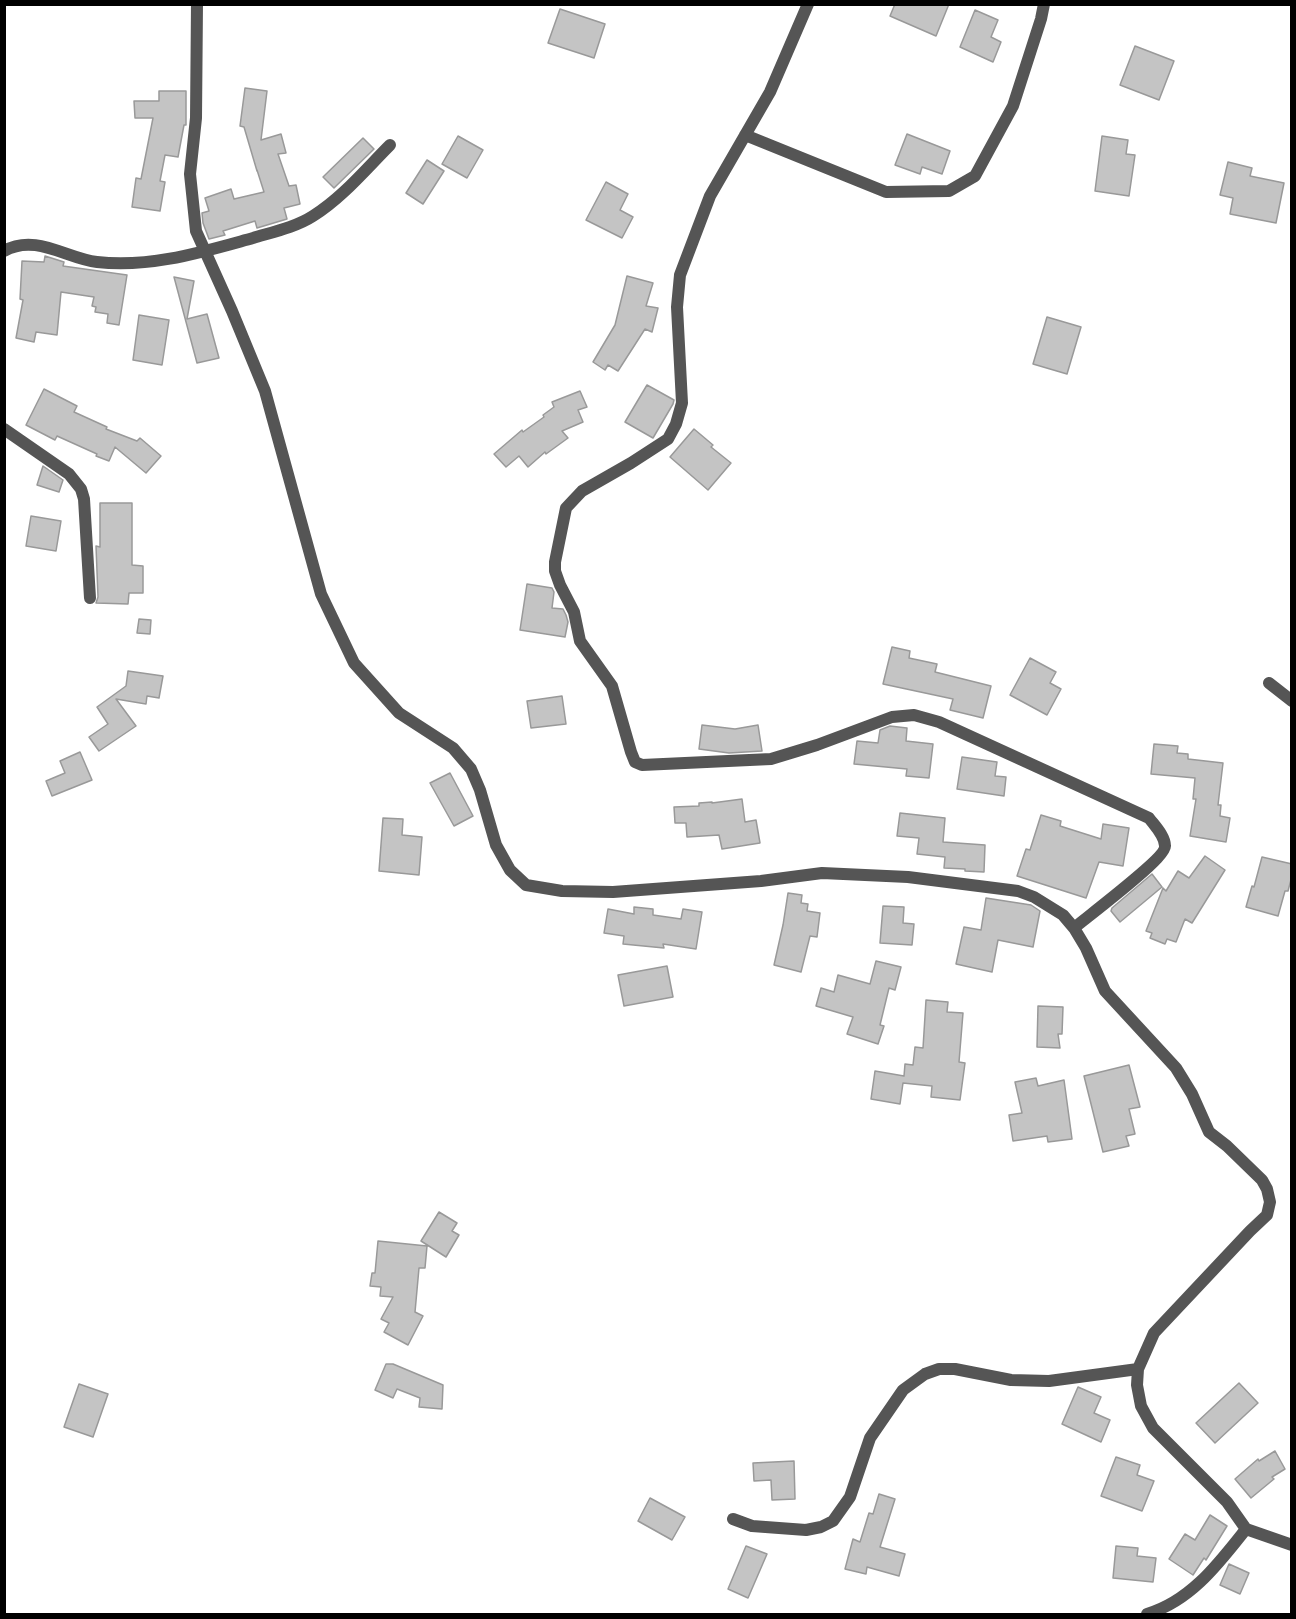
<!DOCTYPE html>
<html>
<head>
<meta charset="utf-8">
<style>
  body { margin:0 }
  #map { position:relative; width:1296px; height:1619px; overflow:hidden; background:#fff; font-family:"Asap Condensed",sans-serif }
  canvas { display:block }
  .frame { position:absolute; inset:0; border:6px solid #000; pointer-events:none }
</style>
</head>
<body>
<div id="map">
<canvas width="1296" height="1619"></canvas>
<div class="frame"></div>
</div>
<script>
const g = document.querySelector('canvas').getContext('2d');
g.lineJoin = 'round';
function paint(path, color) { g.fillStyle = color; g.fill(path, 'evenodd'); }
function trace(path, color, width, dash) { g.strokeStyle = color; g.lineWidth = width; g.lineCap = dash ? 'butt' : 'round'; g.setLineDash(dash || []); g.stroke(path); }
const building = new Path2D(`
  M 895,4 L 949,4 L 936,36 L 890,16 Z
  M 560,9 L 605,24 L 594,58 L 548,43 Z
  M 975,10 L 998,20 L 991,37 L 1001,42 L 993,62 L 960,47 Z
  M 1135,46 L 1174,61 L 1159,100 L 1120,85 Z
  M 245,88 L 267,91 L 261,140 L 281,134 L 286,153 L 278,154 L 289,186 L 296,185 L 300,204 L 284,208 L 287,219 L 257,228 L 255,221 L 223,231 L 225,235 L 209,239 L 203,223 L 202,213 L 209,211 L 205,198 L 231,189 L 234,199 L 264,192 L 257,170 L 257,171 L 244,127 L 240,126 Z
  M 159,91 L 186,91 L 186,125 L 184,125 L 178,157 L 165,155 L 160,181 L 165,182 L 160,211 L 132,207 L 136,178 L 141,179 L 153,118 L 135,118 L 134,101 L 159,101 Z
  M 907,134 L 950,151 L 942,174 L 922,167 L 920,174 L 895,165 Z
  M 458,136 L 483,150 L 467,178 L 442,164 Z
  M 1102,136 L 1128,140 L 1126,154 L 1135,155 L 1129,196 L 1095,191 Z
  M 363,138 L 374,149 L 334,188 L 323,177 Z
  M 427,160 L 444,171 L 423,204 L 406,193 Z
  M 1228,162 L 1252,168 L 1250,176 L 1284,183 L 1276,223 L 1230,214 L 1233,198 L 1220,195 Z
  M 606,182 L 628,194 L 620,210 L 633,217 L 622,238 L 586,220 Z
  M 45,256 L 64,262 L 63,266 L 127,275 L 119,325 L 107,323 L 108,314 L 95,312 L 96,307 L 92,306 L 94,297 L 61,292 L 57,335 L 36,332 L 34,342 L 16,338 L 23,300 L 20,299 L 22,261 L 44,262 Z
  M 627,276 L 653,283 L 646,306 L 658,308 L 652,332 L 645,329 L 618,371 L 608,365 L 605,370 L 593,362 L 615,325 Z
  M 174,277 L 194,281 L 187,319 L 207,314 L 219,358 L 197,363 Z
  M 139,315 L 169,320 L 162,365 L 133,360 Z
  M 1047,317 L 1081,327 L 1067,374 L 1033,364 Z
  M 647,385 L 674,400 L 673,404 L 653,438 L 625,422 Z
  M 44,389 L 77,406 L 74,412 L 107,427 L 106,429 L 137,441 L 140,438 L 161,456 L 146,473 L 115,447 L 109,461 L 96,456 L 97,454 L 57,436 L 55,440 L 26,425 Z
  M 580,391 L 587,407 L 578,410 L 583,422 L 562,431 L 568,438 L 546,454 L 545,452 L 528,467 L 519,456 L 506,467 L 494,454 L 522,430 L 523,432 L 544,417 L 543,415 L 554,407 L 552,402 Z
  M 694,429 L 713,445 L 711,447 L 731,463 L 708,490 L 670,457 Z
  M 43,466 L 63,480 L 59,492 L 37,485 Z
  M 100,503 L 132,503 L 132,565 L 143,566 L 143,593 L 129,593 L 128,604 L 96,603 L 98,597 L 96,546 L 100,547 Z
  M 31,516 L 61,521 L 56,551 L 26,546 Z
  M 527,584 L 552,588 L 554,592 L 552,608 L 563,609 L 566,615 L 568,622 L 565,637 L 520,630 Z
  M 139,619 L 151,620 L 150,634 L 137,633 Z
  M 892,647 L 910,651 L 909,658 L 937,664 L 935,672 L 991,686 L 983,718 L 950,710 L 953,699 L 883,684 Z
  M 1030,658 L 1056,672 L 1050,683 L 1061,689 L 1047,715 L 1010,695 Z
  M 128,671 L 163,676 L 159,698 L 147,696 L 146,704 L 116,699 L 136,726 L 99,751 L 89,737 L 108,724 L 97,707 L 126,686 Z
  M 562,696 L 566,724 L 531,728 L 527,701 Z
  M 702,725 L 735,729 L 758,725 L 762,751 L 729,753 L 699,749 Z
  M 890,726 L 907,728 L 906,741 L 933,744 L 929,778 L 906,776 L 907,769 L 854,764 L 857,741 L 878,743 L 880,730 Z
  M 1154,744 L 1178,746 L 1177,753 L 1188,754 L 1188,759 L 1223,763 L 1218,805 L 1221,805 L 1220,816 L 1230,818 L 1226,842 L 1190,836 L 1196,799 L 1193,799 L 1195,778 L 1151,774 Z
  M 80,752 L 92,780 L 52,796 L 46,781 L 65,773 L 60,761 Z
  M 962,757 L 997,762 L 995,776 L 1006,777 L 1004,796 L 957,789 Z
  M 450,773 L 473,816 L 454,826 L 430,783 Z
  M 742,799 L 745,822 L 756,820 L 760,843 L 722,849 L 719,835 L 687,837 L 686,823 L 675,823 L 674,807 L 699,806 L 699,803 L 712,802 L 712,803 Z
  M 900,813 L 945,818 L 943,842 L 985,845 L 984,872 L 965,871 L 965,869 L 944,868 L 945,857 L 917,854 L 919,838 L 897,836 Z
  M 1041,815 L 1061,821 L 1060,826 L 1101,839 L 1103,824 L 1129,828 L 1123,866 L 1099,862 L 1086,898 L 1017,876 L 1026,849 L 1030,850 Z
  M 383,818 L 403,819 L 402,835 L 422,837 L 419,875 L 379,871 Z
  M 1205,856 L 1225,870 L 1192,923 L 1185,919 L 1176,942 L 1167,939 L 1165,944 L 1150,938 L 1152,933 L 1146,931 L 1163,888 L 1166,891 L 1178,871 L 1189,878 Z
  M 1262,857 L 1292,864 L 1292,876 L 1288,891 L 1285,891 L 1278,916 L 1246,907 L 1252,886 L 1254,887 Z
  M 1152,874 L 1162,887 L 1120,922 L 1111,911 L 1112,908 Z
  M 788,893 L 802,895 L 801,903 L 808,904 L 807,911 L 820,913 L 817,937 L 810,936 L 801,972 L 774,965 L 783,925 Z
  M 986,898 L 1031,905 L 1040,911 L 1033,947 L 998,940 L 992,972 L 956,964 L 964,927 L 981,930 Z
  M 883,906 L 904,907 L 903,923 L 914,924 L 912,945 L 880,943 Z
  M 634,907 L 653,909 L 653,915 L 681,919 L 683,909 L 702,912 L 696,949 L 663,944 L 664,948 L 623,944 L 624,936 L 604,933 L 608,909 L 634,914 Z
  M 876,961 L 901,967 L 895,990 L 889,988 L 880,1025 L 884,1026 L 878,1044 L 847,1034 L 853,1017 L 816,1006 L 821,988 L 834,992 L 838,975 L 870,984 Z
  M 667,966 L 673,997 L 624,1006 L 618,975 Z
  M 926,1000 L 948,1002 L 947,1012 L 963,1013 L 959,1062 L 965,1063 L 960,1100 L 931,1097 L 932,1086 L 903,1083 L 900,1104 L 871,1099 L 875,1071 L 904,1076 L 905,1064 L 913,1065 L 915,1047 L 923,1048 Z
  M 1038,1006 L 1063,1007 L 1062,1034 L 1058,1034 L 1060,1048 L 1037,1047 Z
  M 1129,1065 L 1140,1107 L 1129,1109 L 1135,1134 L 1126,1136 L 1129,1146 L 1103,1152 L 1084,1076 Z
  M 1036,1078 L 1038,1086 L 1064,1080 L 1072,1139 L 1048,1142 L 1047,1136 L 1013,1141 L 1009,1115 L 1022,1113 L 1015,1082 Z
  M 439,1212 L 457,1223 L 452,1231 L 459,1235 L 446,1257 L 421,1241 Z
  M 378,1241 L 427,1246 L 425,1268 L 419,1268 L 415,1312 L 423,1316 L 408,1345 L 384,1332 L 389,1323 L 381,1319 L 393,1297 L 380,1296 L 381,1287 L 370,1286 L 372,1273 L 375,1273 Z
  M 386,1364 L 393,1364 L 443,1385 L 442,1409 L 419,1407 L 420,1398 L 397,1389 L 393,1398 L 375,1390 Z
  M 1239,1383 L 1258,1403 L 1215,1443 L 1196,1423 Z
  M 79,1384 L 108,1394 L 93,1437 L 64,1427 Z
  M 1078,1387 L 1101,1397 L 1094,1413 L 1110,1420 L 1101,1442 L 1062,1424 Z
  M 1275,1451 L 1285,1469 L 1272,1477 L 1274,1479 L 1251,1498 L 1235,1479 L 1258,1459 L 1259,1461 Z
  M 1116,1457 L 1140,1465 L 1137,1475 L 1154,1481 L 1142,1511 L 1101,1496 Z
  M 794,1461 L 795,1499 L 772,1500 L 771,1480 L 754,1481 L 753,1463 Z
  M 879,1494 L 895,1499 L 880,1547 L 905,1554 L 899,1576 L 867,1567 L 866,1574 L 845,1569 L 853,1539 L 860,1542 L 869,1513 L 873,1514 Z
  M 650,1498 L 685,1517 L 672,1540 L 638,1521 Z
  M 1210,1515 L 1227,1526 L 1206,1560 L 1204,1558 L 1193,1575 L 1169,1559 L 1185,1534 L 1195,1540 Z
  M 746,1546 L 767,1554 L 748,1598 L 728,1589 Z
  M 1116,1546 L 1138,1548 L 1137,1556 L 1156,1558 L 1153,1582 L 1113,1578 Z
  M 1229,1564 L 1249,1573 L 1240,1594 L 1220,1585 Z`);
const minor = new Path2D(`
  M 197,4 L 196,118 L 190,174 L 196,231 L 232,311 L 265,391 L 321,594 L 354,663 L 399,713 L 453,748 L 471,769 L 480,790 L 496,845 L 510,870 L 526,885 L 562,891 L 613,892 L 761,881 L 822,873 L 908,877 L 1018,891 L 1034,897 L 1063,915 L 1074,928 L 1086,948 L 1105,991 L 1176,1068 L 1192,1094 L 1209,1132 L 1227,1146 L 1262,1180 L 1267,1189 L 1270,1202 L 1267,1215 L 1250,1231 L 1154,1333 L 1138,1369 L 1137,1385 L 1141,1406 L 1153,1428 L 1227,1502 L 1246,1529 C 1219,1563 1191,1601 1147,1614
  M 808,4 L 770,92 L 710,196 L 680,275 L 677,307 L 682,403 L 676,424 L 668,439 L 631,463 L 582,491 L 566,508 L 555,562 L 555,571 L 560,585 L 574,612 L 580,641 L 612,686 L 631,752 L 635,762 L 642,765 L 771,759 L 817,745 L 892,717 L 914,715 L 939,722 L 1149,818 C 1155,826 1165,836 1165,846 C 1166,858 1087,917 1074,928
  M 745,135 L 886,192 L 949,191 L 975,176 L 1013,106 L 1041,19 L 1044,4
  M 4,251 C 36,233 67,259 97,262 C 151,268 202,252 253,238 C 273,232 296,227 313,216 C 342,198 366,169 390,145
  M 4,429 L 69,474 L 81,489 L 84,499 L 90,598
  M 1269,683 L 1292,701
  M 733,1519 L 752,1526 L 806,1530 L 821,1527 L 833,1521 L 850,1497 L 870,1438 L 903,1390 L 925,1374 L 939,1369 L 955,1369 L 1011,1380 L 1049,1381 L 1138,1369
  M 1246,1529 L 1292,1545`);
paint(building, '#c4c4c4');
trace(building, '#999', 1.5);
trace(minor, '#555', 12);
</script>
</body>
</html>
